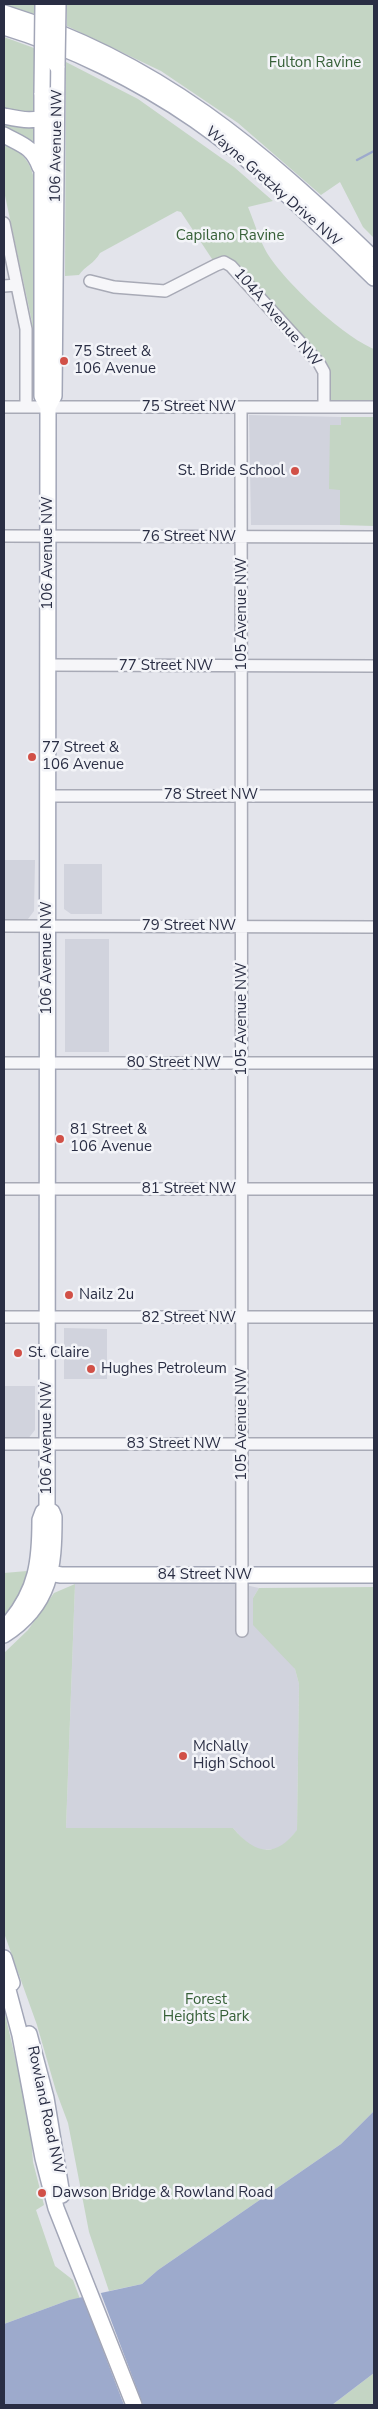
<!DOCTYPE html>
<html>
<head>
<meta charset="utf-8">
<style>
  body { margin:0 }
  #map { position:relative; width:378px; height:2409px; overflow:hidden; background:#e3e4eb; font-family:"Nunito Sans",sans-serif }
  canvas { display:block }
  .frame { position:absolute; inset:0; border:5px solid #2a2e44; pointer-events:none }
</style>
</head>
<body>
<div id="map">
<canvas width="378" height="2409"></canvas>
<div class="frame"></div>
</div>
<script>
const g = document.querySelector('canvas').getContext('2d');
g.lineJoin = 'round';
function paint(path, color) { g.fillStyle = color; g.fill(path, 'evenodd'); }
function trace(path, color, width, dash) { g.strokeStyle = color; g.lineWidth = width; g.lineCap = dash ? 'butt' : 'round'; g.setLineDash(dash || []); g.stroke(path); }
function label(font, color, halo, rows, align = 'center') {
  g.font = font + ' "Nunito Sans",sans-serif'; g.lineWidth = 5; g.setLineDash([]); g.textBaseline = 'middle'; g.strokeStyle = halo; g.fillStyle = color; for (const [text, x, y, turn = 0] of rows) {
    g.save(); g.translate(x, y); g.rotate((+turn || 0) * Math.PI / 180); g.textAlign = isNaN(turn) ? turn : align; if (halo) g.strokeText(text, 0, 0); g.fillText(text, 0, 0); g.restore();
  }
}
const built = new Path2D(`
  M 249,415 L 341,417 L 340,525 L 251,525 Z
  M 4,860 L 35,860 L 34,911 L 28,919 L 4,919 Z
  M 64,864 L 102,864 L 102,914 L 71,914 L 64,909 Z
  M 65,939 L 109,939 L 109,1052 L 65,1052 Z
  M 64,1328 L 107,1329 L 107,1379 L 64,1379 Z
  M 4,1386 L 35,1386 L 35,1430 L 27,1440 L 4,1440 Z
  M 231,1582 L 259,1588 L 253,1598 L 295,1669 L 299,1684 L 297,1831 L 283,1846 L 275,1849 L 260,1850 L 248,1845 L 233,1828 L 66,1828 L 75,1584 Z`);
const green = new Path2D(`
  M 4,4 L 35,4 L 35,14 L 4,5 Z
  M 67,4 L 374,4 L 374,238 L 363,227 L 340,182 L 321,195 L 238,123 L 161,71 L 67,26 Z
  M 4,37 L 34,48 L 34,111 L 17,112 L 4,109 Z
  M 66,62 L 138,99 L 234,167 L 273,201 L 248,207 C 254,221 259,239 267,253 C 285,282 342,336 374,349 L 374,407 L 324,407 L 324,372 L 231,266 L 216,265 L 181,212 L 177,211 L 100,253 C 94,264 85,266 79,275 L 65,276 Z
  M 4,123 L 33,126 L 34,145 L 4,130 Z
  M 4,142 C 20,152 29,158 34,178 L 37,385 L 34,393 L 32,322 L 4,191 Z
  M 341,417 L 374,417 L 374,526 L 340,525 L 340,490 L 329,489 L 330,425 L 341,425 Z
  M 27,1571 L 19,1597 L 4,1622 L 4,1573 Z
  M 75,1584 L 66,1828 L 233,1828 C 255,1854 275,1859 297,1830 L 299,1684 L 295,1669 L 253,1625 L 253,1598 L 259,1588 L 374,1587 L 374,2111 L 341,2144 L 158,2270 L 142,2284 L 109,2291 L 89,2232 L 68,2123 L 56,2091 L 37,2025 L 4,1933 L 4,1653 L 28,1630 L 54,1593 Z
  M 4,2010 L 30,2121 L 33,2162 L 44,2205 L 36,2210 L 55,2266 L 73,2280 L 80,2299 L 69,2300 L 4,2324 Z
  M 374,2373 L 374,2405 L 332,2405 Z`);
const water = new Path2D(`
  M 374,2111 L 374,2373 L 332,2405 L 4,2405 L 4,2324 L 69,2300 L 142,2284 L 158,2270 L 341,2144 Z`);
const pier = new Path2D(`
  M 100,2291 L 143,2405 L 124,2405 L 82,2295 Z`);
const stream = new Path2D(`
  M 357,160 L 374,151`);
const minor = new Path2D(`
  M 4,223 L 26,329 L 26,407
  M 90,281 L 114,287 L 165,291 L 216,265 L 224,262 L 231,266 L 319,363 L 324,372 L 324,407
  M 4,286 L 16,285
  M 4,407 L 374,407
  M 241,407 L 242,1631
  M 4,536 L 374,537
  M 48,665 L 374,666
  M 48,796 L 374,796
  M 4,926 L 374,927
  M 4,1063 L 374,1063
  M 4,1189 L 374,1189
  M 4,1317 L 374,1317
  M 4,1444 L 374,1444`);
const major = new Path2D(`
  M 4,13 C 158,61 261,149 374,259
  M 4,27 C 70,47 138,81 195,120 C 260,165 317,223 374,278
  M 42,93 L 42,396 L 48,407 L 47,1509
  M 4,116 C 18,119 38,124 50,113
  M 4,135 C 22,145 32,146 40,167
  M 48,407 L 54,396 L 57,66
  M 37,1571 L 61,1575 L 374,1575
  M 10,1622 C 37,1589 40,1561 40,1520 L 43,1512 L 47,1509
  M 4,1635 C 51,1605 54,1568 54,1517 L 52,1512 L 47,1509
  M 4,1958 L 12,1983
  M 4,1975 L 20,2035 L 43,2158 L 56,2208 L 134,2405
  M 29,2034 L 46,2098 L 62,2195`);
const majorBridge = new Path2D(`
  M 57,66 L 58,4
  M 42,93 L 43,4`);
const markers = [
  [64,361,5,"#d15047"],
  [295,471,5,"#d15047"],
  [32,757,5,"#d15047"],
  [60,1139,5,"#d15047"],
  [69,1295,5,"#d15047"],
  [18,1353,5,"#d15047"],
  [91,1369,5,"#d15047"],
  [183,1756,5,"#d15047"],
  [42,2193,5,"#d15047"]
];
const parkNames = [
  ["Fulton Ravine",315,63],
  ["Capilano Ravine",230,236],
  ["Forest",206,2000],
  ["Heights Park",206,2017]
];
const streetNames = [
  ["106 Avenue NW",57,146,-89],
  ["Wayne Gretzky Drive NW",273,187,41],
  ["104A Avenue NW",277,318,49],
  ["75 Street NW",189,407],
  ["76 Street NW",189,537],
  ["106 Avenue NW",48,553,-90],
  ["105 Avenue NW",242,614,-90],
  ["77 Street NW",166,666],
  ["78 Street NW",211,795],
  ["79 Street NW",189,926],
  ["106 Avenue NW",47,958,-90],
  ["105 Avenue NW",242,1019,-90],
  ["80 Street NW",174,1063],
  ["81 Street NW",189,1189],
  ["82 Street NW",189,1318],
  ["105 Avenue NW",242,1424,-90],
  ["106 Avenue NW",47,1438,-90],
  ["83 Street NW",174,1444],
  ["84 Street NW",205,1575],
  ["Rowland Road NW",45,2110,78]
];
const poiNames = [
  ["75 Street &",74,352],
  ["106 Avenue",74,369],
  ["St. Bride School",285,471,"right"],
  ["77 Street &",42,748],
  ["106 Avenue",42,765],
  ["81 Street &",70,1130],
  ["106 Avenue",70,1147],
  ["Nailz 2u",79,1295],
  ["St. Claire",28,1353],
  ["Hughes Petroleum",101,1369],
  ["McNally",193,1747],
  ["High School",193,1764],
  ["Dawson Bridge & Rowland Road",52,2193]
];
paint(built, '#d1d3dd');
paint(green, '#c4d5c4');
paint(water, '#9daacc');
paint(pier, '#e3e4eb');
trace(stream, '#9daacc', 2.5);
trace(minor, '#a8aab6', 14);
trace(major, '#a2a6b7', 18);
trace(minor, '#f6f6f9', 11);
trace(major, '#fff', 15);
trace(majorBridge, '#a2a6b7', 18, []);
trace(majorBridge, '#fff', 15);
for (const [x, y, r, color] of markers) { const dot = new Path2D(); dot.arc(x, y, r, 0, 2 * Math.PI); g.fillStyle = color; g.fill(dot); trace(dot, '#f3f4f8', 2); }
label('15px', '#376038', '#f3f4f8', parkNames);
label('15px', '#2a2e44', '#f3f4f8', streetNames);
label('15px', '#2a2e44', '#f3f4f8', poiNames, 'left');
</script>
</body>
</html>
